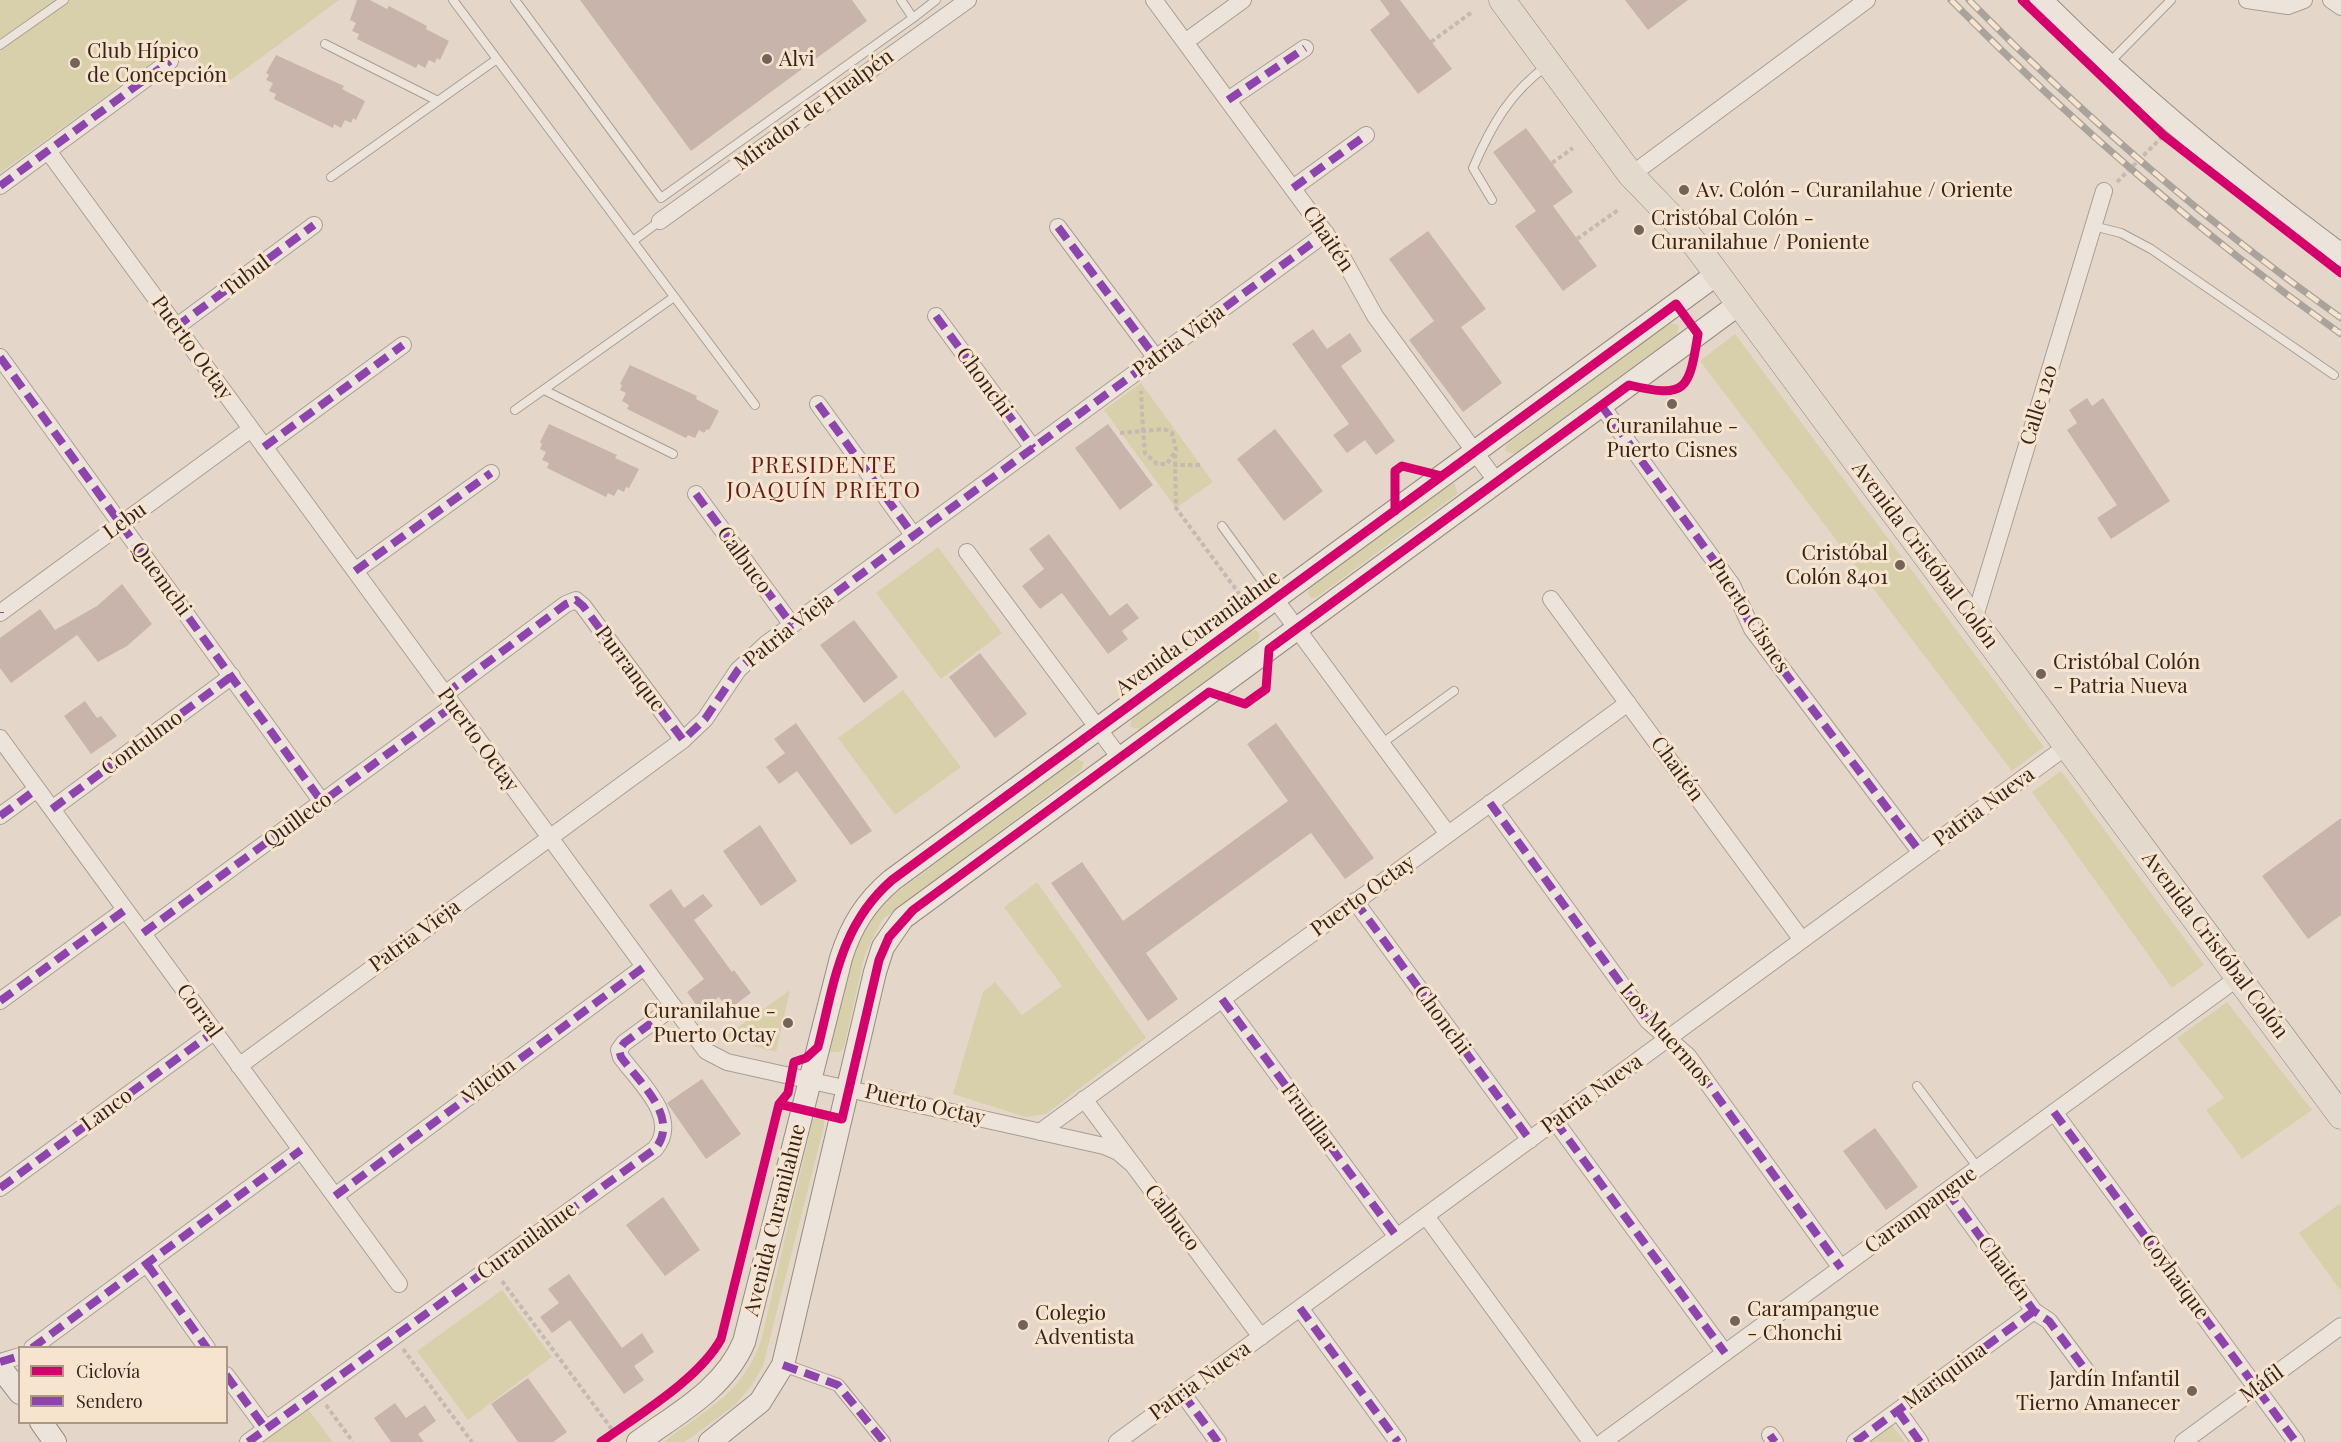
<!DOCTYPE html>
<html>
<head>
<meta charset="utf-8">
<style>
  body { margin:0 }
  #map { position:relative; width:2341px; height:1442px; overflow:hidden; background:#e4d7c9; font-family:"Playfair Display",serif }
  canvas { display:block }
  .legend { position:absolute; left:18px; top:1346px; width:210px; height:78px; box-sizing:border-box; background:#f7e4ce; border:2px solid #aa9786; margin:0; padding:8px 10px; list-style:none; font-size:18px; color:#37241b }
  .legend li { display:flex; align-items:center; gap:12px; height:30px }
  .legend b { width:30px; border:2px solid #aa9786 }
</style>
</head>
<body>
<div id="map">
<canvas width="2341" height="1442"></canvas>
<ul class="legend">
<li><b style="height:8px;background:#d6006c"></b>Ciclovía</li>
<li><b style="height:8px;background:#8e44ad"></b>Sendero</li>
</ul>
</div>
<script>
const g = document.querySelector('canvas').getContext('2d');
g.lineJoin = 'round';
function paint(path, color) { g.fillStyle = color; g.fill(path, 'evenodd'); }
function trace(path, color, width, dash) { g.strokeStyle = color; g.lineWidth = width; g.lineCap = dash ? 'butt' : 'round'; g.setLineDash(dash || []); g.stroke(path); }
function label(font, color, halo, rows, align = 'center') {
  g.font = font + ' "Playfair Display",serif'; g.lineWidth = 6; g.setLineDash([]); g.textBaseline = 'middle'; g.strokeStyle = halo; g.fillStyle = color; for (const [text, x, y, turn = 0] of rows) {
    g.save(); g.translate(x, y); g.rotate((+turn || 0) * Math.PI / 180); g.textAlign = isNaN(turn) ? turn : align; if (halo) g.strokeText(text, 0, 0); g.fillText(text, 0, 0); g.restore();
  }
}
const green = new Path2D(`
  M 0,0 L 339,0 L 220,88 L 183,40 L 0,173 Z
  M 1670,323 L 1679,325 L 1677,334 L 1514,454 L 1505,451 L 1506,445 Z
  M 1735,334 L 2044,747 L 2012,771 L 1700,361 Z
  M 1141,383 L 1213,482 L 1176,508 L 1104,410 Z
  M 1448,483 L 1455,484 L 1457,494 L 1317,597 L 1311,598 L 1308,594 L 1309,587 Z
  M 938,547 L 1002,633 L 941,679 L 876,593 Z
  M 1256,630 L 1260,635 L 1256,643 L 1141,729 L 1130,727 L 1133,716 L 1248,631 Z
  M 903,690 L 961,767 L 895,815 L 838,738 Z
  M 1076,759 L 1084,762 L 1081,770 L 882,920 L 865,954 L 844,1047 L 840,1052 L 830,1052 L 829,1046 C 843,995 849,938 888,899 Z
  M 2061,771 L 2204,965 L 2172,988 L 2032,792 Z
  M 1037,882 L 1146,1038 L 1046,1114 L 1026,1117 L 953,1094 L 983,992 L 995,982 L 1022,1015 L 1062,986 L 1004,907 Z
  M 790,990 L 776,1052 L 723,1038 Z
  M 2227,1002 L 2312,1110 L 2242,1159 L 2206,1110 L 2224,1098 L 2177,1038 Z
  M 817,1117 L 824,1119 L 824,1126 L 763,1366 L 752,1385 L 734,1406 L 685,1442 L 665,1442 C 672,1434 683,1428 691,1422 C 726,1397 745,1383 761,1341 L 813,1119 Z
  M 2341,1203 L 2341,1291 L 2299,1233 Z
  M 502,1290 L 552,1357 L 468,1420 L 417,1351 Z
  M 308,1409 L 333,1442 L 263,1442 Z
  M 1891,1424 L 1905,1442 L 1867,1442 Z`);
const building = new Path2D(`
  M 357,0 L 370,0 L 387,9 L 389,6 L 427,26 L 426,29 L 449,41 L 440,60 L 437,58 L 435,63 L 429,60 L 425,68 L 418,64 L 416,68 L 357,39 L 359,34 L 352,31 L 356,23 L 350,20 Z
  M 580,0 L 852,0 L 867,21 L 691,151 Z
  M 1380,0 L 1400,0 L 1452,69 L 1418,94 L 1370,30 L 1390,14 Z
  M 1625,0 L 1688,0 L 1648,30 Z
  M 276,55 L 344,86 L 342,89 L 365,101 L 356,120 L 353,118 L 351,123 L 345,120 L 341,128 L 334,124 L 333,128 L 274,99 L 276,94 L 269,91 L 273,83 L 266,80 L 269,75 L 266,73 Z
  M 1526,128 L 1573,192 L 1553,206 L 1597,266 L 1563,291 L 1515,226 L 1536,211 L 1493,152 Z
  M 1428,231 L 1486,309 L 1461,327 L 1502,383 L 1463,412 L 1409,340 L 1434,321 L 1389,259 Z
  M 1313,329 L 1327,349 L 1350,333 L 1362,351 L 1341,366 L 1395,441 L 1376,455 L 1365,440 L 1347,453 L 1333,435 L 1349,424 L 1292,344 Z
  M 630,365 L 697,396 L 696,399 L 719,411 L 709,430 L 707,429 L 704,433 L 699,430 L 695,438 L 688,435 L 686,438 L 627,409 L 629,405 L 622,401 L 626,393 L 620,390 L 622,385 L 620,384 Z
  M 2087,398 L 2092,406 L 2103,398 L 2170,501 L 2111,539 L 2097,518 L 2117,505 L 2067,430 L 2077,423 L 2069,410 Z
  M 549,424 L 617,455 L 615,458 L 639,469 L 629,488 L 626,487 L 624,492 L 618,489 L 614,496 L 608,493 L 606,497 L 547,468 L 549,463 L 542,460 L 546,452 L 540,449 L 542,444 L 540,442 Z
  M 1108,424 L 1153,485 L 1120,510 L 1075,448 Z
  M 1275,429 L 1323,491 L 1284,521 L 1237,459 Z
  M 1049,534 L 1110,616 L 1127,603 L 1139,618 L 1122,631 L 1128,639 L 1108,654 L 1062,593 L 1040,609 L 1022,586 L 1044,569 L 1029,549 Z
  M 122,584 L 152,624 L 127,646 L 98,662 L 77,635 L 11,683 L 0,668 L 0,638 L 40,609 L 55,630 L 97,606 Z
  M 854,620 L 898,677 L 864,703 L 820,645 Z
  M 980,653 L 1027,714 L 995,738 L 949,677 Z
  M 85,701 L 97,718 L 101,716 L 117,736 L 91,754 L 64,716 Z
  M 796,723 L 872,831 L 851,845 L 797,771 L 779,784 L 766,767 L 785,753 L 774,739 Z
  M 1276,723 L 1374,858 L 1345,879 L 1311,833 L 1146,953 L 1178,999 L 1148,1021 L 1051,883 L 1082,862 L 1123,921 L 1288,801 L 1247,744 Z
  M 2341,818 L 2341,915 L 2308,939 L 2262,876 Z
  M 760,825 L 797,881 L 761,906 L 723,851 Z
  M 671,889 L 684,908 L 703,894 L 713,906 L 694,920 L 732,972 L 734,970 L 751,993 L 728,1010 L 719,997 L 700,1010 L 687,992 L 704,979 L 649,905 Z
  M 702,1079 L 741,1134 L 706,1159 L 667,1103 Z
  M 1875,1128 L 1918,1187 L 1886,1210 L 1843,1151 Z
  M 663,1197 L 700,1250 L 665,1276 L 626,1225 Z
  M 569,1274 L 622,1348 L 642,1333 L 654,1352 L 634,1366 L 644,1380 L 624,1394 L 570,1320 L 552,1333 L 540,1317 L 559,1303 L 548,1289 Z
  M 528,1378 L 567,1432 L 553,1442 L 518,1442 L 491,1404 Z
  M 395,1403 L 406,1418 L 425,1405 L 436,1421 L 418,1434 L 424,1442 L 391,1442 L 374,1418 Z`);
const path = new Path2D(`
  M 1431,42 L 1472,12
  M 1552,163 L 1573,148
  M 2117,182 L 2161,138
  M 1577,239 L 1618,210
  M 1164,429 L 1172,433 L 1176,450 L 1167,464 L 1157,464 L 1145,453 L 1143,431 Z
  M 1120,433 L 1143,431 L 1141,391
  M 1175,454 L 1176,508 L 1243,599
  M 1173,465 L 1201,465
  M 1260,693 L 1262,696
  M 502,1281 L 614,1432
  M 403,1349 L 472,1442
  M 326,1405 L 353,1442`);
const service = new Path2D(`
  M 453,0 L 755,405
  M 515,0 L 661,198 L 913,18
  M 901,0 L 913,18 L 936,0
  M 325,44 L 438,101
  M 0,45 L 64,0
  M 2108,64 L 2171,0
  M 331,177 L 497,59
  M 1492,200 L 1473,168 C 1491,126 1510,92 1548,65
  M 2093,226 L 2121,233 L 2151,249 L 2334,375
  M 633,241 L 660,221
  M 544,390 L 673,454
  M 515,410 L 674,297
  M 1222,526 L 1275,599
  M 1381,744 L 1454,691
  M 1917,1086 L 1978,1168`);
const pedestrian = new Path2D(`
  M 783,1365 L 838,1385 L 884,1442`);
const minor = new Path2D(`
  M 1154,0 L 1340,253 L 1375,316 L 1497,482
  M 2247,0 L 2288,6 L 2304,0
  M 2331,0 L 2341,7
  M 1185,42 L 1243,0
  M 1228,100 L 1305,48
  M 48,151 L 706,1051 L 727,1062 L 1104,1146 L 1118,1152 L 1132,1164
  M 1631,175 L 1867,0
  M 0,186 L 170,61
  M 1293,188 L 1366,135
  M 660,221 L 968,0
  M 1058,227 L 1156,358
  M 936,316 L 1033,448
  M 176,327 L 314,225
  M 0,357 L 322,802
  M 818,404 L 914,536
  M 1601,405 L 1732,585 L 1752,629 L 1921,853
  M 264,447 L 403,345
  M 696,494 L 792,625
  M 967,552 L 1120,758
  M 355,571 L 491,473
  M 1275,599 L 1448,834
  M 1551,599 L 1802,940
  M 0,613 L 251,429
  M 1974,620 L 2104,191
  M 445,694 L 566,604 L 576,600 L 583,606 L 683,740
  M 0,738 L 399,1284
  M 1490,803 L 1648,1021 L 1688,1056 L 1841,1268
  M 52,809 L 232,676
  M 0,816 L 37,789
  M 1355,901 L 1530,1140
  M 143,933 L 453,706
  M 1222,999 L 1397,1237
  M 0,1001 L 125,910
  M 239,1066 L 683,740 L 705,719 L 738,670 L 766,644 L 1326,233
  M 1084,1099 L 1261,1337
  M 2054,1112 L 2296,1442
  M 1555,1121 L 1725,1353
  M 1040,1132 L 1628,703
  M 0,1188 L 215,1031
  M 1947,1191 L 2034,1311 L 2049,1321 L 2087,1372
  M 335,1196 L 644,967
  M 1426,1216 L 1591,1442
  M 147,1264 L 207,1348
  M 1300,1308 L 1398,1442
  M 32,1348 L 301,1150
  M 0,1362 L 20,1356
  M 226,1375 L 266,1429
  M 1183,1394 L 1218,1442
  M 1898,1411 L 1920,1442
  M 1770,1435 L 1775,1442
  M 248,1442 L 655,1149 C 681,1118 639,1082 621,1057 L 619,1050 L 624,1043 L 673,1007
  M 1117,1442 L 2067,746
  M 1603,1442 L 2239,977
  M 1855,1442 L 2034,1311
  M 2183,1442 L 2341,1326`);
const secondary = new Path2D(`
  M 2041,0 C 2133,93 2236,177 2341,255
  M 0,1367 L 20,1393
  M 41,1422 L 55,1442
  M 638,1442 C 678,1413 724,1389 744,1342 L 841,958 C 851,926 866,902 892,880 L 1717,274
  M 710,1442 L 760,1402 L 783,1365 L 875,972 L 883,947 L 903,918 L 1739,304`);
const primary = new Path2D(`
  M 1502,0 L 1631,175 L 1686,232 L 2341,1116`);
const rail = new Path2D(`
  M 1951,0 C 2071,122 2202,235 2341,334
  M 1969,0 C 2083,116 2209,224 2341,318`);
const quiet = new Path2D(`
  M 1228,100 L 1305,48
  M 0,186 L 170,61
  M 1293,188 L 1366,135
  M 1058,227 L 1156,358
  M 936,316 L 1033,448
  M 176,327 L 314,225
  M 0,357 L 322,802
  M 818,404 L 914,536
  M 1601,405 L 1732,585 L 1752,629 L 1921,853
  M 264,447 L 403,345
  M 696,494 L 792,625
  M 355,571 L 491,473
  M 0,612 L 0,613
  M 445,694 L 566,604 L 576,600 L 583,606 L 683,740 L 705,719 L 738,670 L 766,644 L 1326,233
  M 1490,803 L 1648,1021 L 1688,1056 L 1841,1268
  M 52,809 L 232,676
  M 0,816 L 37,789
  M 1355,901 L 1530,1140
  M 143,933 L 453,706
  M 1222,999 L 1397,1237
  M 0,1001 L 125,910
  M 2054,1112 L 2296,1442
  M 1555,1121 L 1725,1353
  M 0,1188 L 215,1031
  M 1947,1191 L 2034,1311 L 2049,1321 L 2087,1372
  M 335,1196 L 644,967
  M 147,1264 L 207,1348
  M 1300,1308 L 1398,1442
  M 32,1348 L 301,1150
  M 0,1362 L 20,1356
  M 783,1365 L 838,1385 L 884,1442
  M 226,1375 L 266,1429
  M 1183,1394 L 1218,1442
  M 1898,1411 L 1920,1442
  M 1770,1435 L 1775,1442
  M 248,1442 L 655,1149 C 681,1118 639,1082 621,1057 L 619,1050 L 624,1043 L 673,1007
  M 1855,1442 L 2034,1311`);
const cycleway = new Path2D(`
  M 2022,0 L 2163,135 L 2341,273
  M 1395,511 L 1395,471 L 1402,466 L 1442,476
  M 601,1442 C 638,1415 699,1379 721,1339 L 779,1104 L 788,1093 L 794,1062 L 806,1058 L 818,1047 C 834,984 840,925 892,880 L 1676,304 L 1698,334 C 1689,390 1687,399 1629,385 L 1269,649 L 1266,689 L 1245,704 L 1209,692 L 913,910 L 889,937 L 879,960 L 842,1119 L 779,1104`);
const markers = [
  [767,59,6,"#746358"],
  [75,63,6,"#746358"],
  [1684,190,6,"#746358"],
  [1639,230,6,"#746358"],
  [1672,404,6,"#746358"],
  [1900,565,6,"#746358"],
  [2041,674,6,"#746358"],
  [788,1023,6,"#746358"],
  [1735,1321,6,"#746358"],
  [1023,1325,6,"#746358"],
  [2192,1391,6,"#746358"]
];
const poiNames = [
  ["Club Hípico",87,51],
  ["de Concepción",87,75],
  ["Alvi",779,59],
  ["Av. Colón - Curanilahue / Oriente",1696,190],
  ["Cristóbal Colón -",1651,218],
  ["Curanilahue / Poniente",1651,242],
  ["Curanilahue -",1672,426,"center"],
  ["Puerto Cisnes",1672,450,"center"],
  ["Cristóbal",1888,553,"right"],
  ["Colón 8401",1888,577,"right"],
  ["Cristóbal Colón",2053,662],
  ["- Patria Nueva",2053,686],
  ["Curanilahue -",776,1011,"right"],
  ["Puerto Octay",776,1035,"right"],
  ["Carampangue",1747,1309],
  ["- Chonchi",1747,1333],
  ["Colegio",1035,1313],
  ["Adventista",1035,1337],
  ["Jardín Infantil",2180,1379,"right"],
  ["Tierno Amanecer",2180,1403,"right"]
];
const streetNames = [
  ["Mirador de Hualpén",814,110,-36],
  ["Chaitén",1328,239,56],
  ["Tubul",246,276,-37],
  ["Patria Vieja",1179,341,-36],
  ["Puerto Octay",192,348,54],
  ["Chonchi",984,382,54],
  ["Calle 120",2039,405,-73],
  ["Lebu",125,521,-36],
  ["Avenida Cristóbal Colón",1925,555,53],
  ["Calbuco",744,560,54],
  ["Quemchi",161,579,54],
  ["Puerto Cisnes",1749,616,57],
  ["Patria Vieja",789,630,-38],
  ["Avenida Curanilahue",1198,633,-36],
  ["Purranque",630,669,53],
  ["Puerto Octay",478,740,54],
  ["Contulmo",142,743,-36],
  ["Chaitén",1677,769,54],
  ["Patria Nueva",1984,807,-36],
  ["Quilleco",298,820,-36],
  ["Puerto Octay",1363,896,-36],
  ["Patria Vieja",415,936,-36],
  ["Avenida Cristóbal Colón",2215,945,53],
  ["Corral",199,1011,54],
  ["Chonchi",1442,1020,54],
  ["Los Muermos",1666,1035,49],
  ["Vilcún",489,1081,-37],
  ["Patria Nueva",1592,1094,-36],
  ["Puerto Octay",925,1105,13],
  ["Lanco",107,1110,-36],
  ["Frutillar",1309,1118,54],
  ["Carampangue",1921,1210,-36],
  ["Calbuco",1172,1218,53],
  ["Avenida Curanilahue",775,1220,-76],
  ["Curanilahue",527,1241,-36],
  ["Chaitén",2004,1269,54],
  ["Coyhaique",2175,1277,54],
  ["Mariquina",1945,1376,-36],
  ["Patria Nueva",1200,1381,-36],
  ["Máfil",2262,1384,-36]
];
const neighbourhoodNames = [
  ["PRESIDENTE",824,466],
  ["JOAQUÍN PRIETO",824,491]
];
paint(green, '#d8d0ab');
paint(building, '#c8b4aa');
trace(service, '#a99d93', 10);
trace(pedestrian, '#a99d93', 14);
trace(minor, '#a99d93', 18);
trace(secondary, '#988c83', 24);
trace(primary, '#8e837a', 27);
trace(path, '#c4bab2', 4, [4.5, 3]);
trace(service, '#ece4db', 8);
trace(pedestrian, '#ece4db', 12);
trace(minor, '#ece4db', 16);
trace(secondary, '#ece4db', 22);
trace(primary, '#e3d9cc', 26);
trace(rail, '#aaa39c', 7);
trace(rail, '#f7e4ce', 4.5, [14]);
trace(quiet, '#8e44ad', 8, [15, 8]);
trace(cycleway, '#d6006c', 9);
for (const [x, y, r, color] of markers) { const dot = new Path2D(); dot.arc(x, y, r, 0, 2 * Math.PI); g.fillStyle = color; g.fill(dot); trace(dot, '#f7e4ce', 2); }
label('21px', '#37241b', '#f7e4ce', poiNames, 'left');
label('21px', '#37241b', '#f7e4ce', streetNames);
g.letterSpacing = '1.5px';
label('22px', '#651c19', '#f7e4ce', neighbourhoodNames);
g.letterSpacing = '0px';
</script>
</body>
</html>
